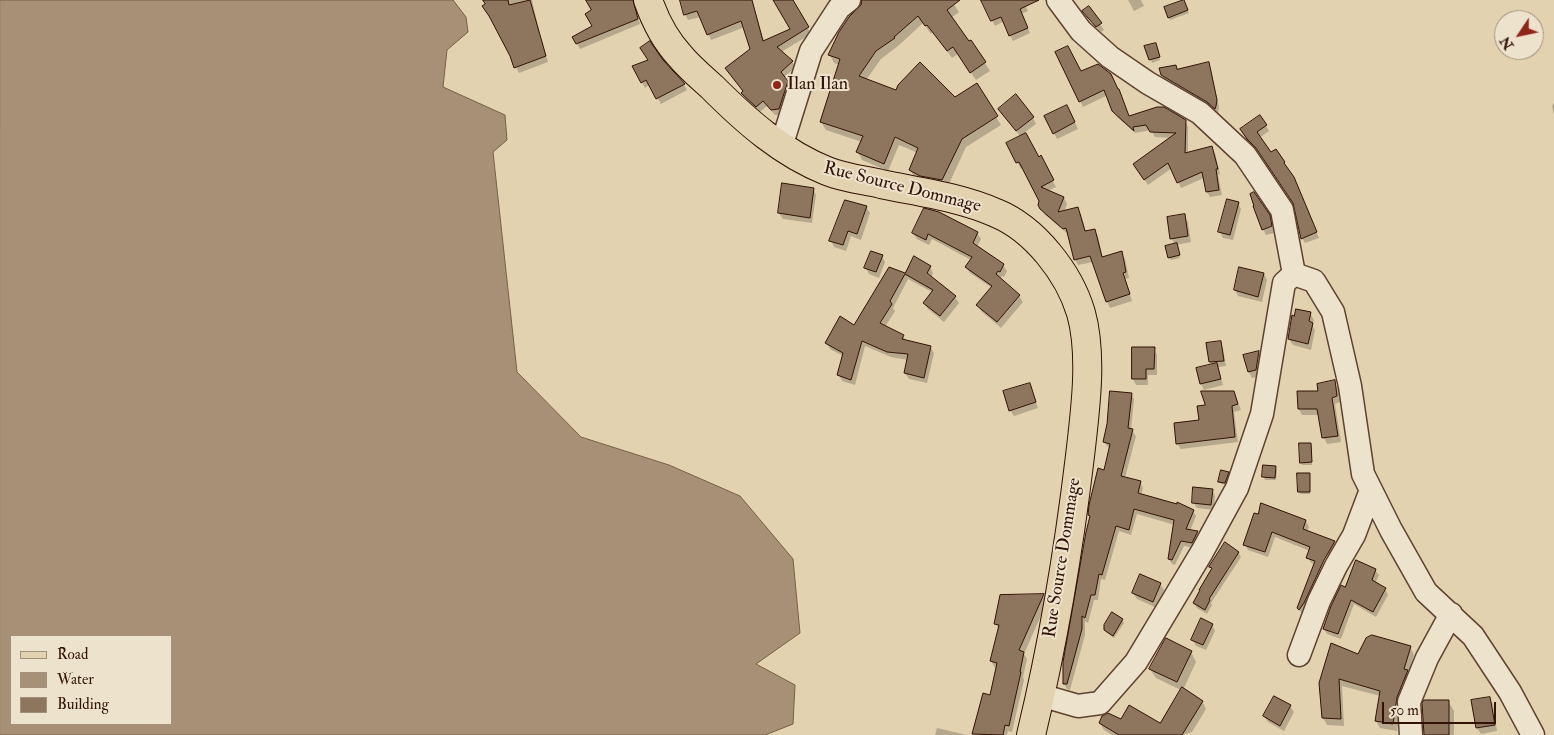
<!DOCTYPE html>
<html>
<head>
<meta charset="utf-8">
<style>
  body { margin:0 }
  #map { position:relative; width:1554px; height:735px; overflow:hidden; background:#e3d2b0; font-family:"IM FELL Double Pica",serif }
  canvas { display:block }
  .legend { position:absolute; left:10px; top:635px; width:162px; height:90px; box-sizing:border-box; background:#ede2cc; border:1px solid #a28f7c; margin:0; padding:6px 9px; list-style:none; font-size:15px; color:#311205 }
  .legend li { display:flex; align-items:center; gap:10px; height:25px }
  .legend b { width:25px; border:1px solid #a28f7c }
  .north { position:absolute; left:1494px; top:10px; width:50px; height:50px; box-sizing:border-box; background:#ede2cc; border:1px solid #a28f7c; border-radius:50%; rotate:236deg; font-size:14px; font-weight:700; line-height:20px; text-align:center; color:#311205 }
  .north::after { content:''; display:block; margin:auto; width:18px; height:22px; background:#8f2418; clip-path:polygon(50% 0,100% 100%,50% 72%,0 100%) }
  .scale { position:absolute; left:1382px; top:702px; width:114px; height:22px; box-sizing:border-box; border:2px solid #311205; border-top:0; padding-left:6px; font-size:15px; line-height:18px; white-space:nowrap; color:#311205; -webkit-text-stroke:4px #ede2cc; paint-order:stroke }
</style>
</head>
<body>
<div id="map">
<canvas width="1554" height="735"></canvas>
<ul class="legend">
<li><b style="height:6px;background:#e3d2b0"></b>Road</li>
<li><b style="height:14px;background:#a69176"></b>Water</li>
<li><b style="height:14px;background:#8e765e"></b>Building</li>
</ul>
<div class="north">N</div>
<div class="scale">50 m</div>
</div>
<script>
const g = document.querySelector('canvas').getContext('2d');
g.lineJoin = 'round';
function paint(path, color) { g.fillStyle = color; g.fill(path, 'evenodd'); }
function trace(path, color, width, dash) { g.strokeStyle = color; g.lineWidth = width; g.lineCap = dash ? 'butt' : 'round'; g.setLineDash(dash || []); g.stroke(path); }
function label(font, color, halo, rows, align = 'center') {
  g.font = font + ' "IM FELL Double Pica",serif'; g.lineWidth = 4; g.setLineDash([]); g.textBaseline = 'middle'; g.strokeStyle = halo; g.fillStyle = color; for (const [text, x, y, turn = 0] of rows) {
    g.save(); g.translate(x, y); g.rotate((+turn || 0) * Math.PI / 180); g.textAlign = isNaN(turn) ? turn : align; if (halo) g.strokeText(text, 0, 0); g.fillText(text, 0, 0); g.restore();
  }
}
const water = new Path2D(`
  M 0,0 L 453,0 L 466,17 L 468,32 L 447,50 L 443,87 L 505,115 L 507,140 L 493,152 L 517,372 L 581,437 L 669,465 L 740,496 L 793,559 L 800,633 L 756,664 L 795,685 L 793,724 L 765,735 L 0,735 ZM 11,636 L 171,636 L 171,724 L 11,724 Z`);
const shadow = new Path2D(`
  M 485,0 L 532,0 L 541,39 L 548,62 L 519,73 L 492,19 Z
  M 587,0 L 637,0 L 635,4 L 636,12 L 640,24 L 580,49 L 574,38 L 594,27 L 593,10 Z
  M 681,0 L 752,0 L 764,41 L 791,29 L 775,0 L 792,0 L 811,34 L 781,52 L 792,61 L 795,67 L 784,78 L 791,88 L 782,115 L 775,115 L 767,106 L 760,112 L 746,99 L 742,93 L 744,92 L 752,50 L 745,27 L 711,40 L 701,17 L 688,20 L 685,14 Z
  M 871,0 L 951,0 L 959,12 L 951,18 L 969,43 L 971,42 L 990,71 L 976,80 L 958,54 L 952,58 L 933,32 L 931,34 L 923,23 L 898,46 L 881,59 L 866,80 L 896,92 L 955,99 L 976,85 L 1001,125 L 966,147 L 947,188 L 915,178 L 910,170 L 918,153 L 899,145 L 888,171 L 862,160 L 858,152 L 862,142 L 826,130 L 821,122 L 840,65 L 834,63 L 830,55 Z
  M 982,0 L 1023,0 L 1028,11 L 1021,14 L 1030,33 L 1013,41 L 1004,21 L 995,26 Z
  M 1128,0 L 1141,0 L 1144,6 L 1134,11 Z
  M 1185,4 L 1189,13 L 1170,20 L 1169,17 Z
  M 1089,8 L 1104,30 L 1101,32 L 1087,17 Z
  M 1156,45 L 1160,60 L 1152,63 L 1146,47 Z
  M 662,61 L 684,85 L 687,90 L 661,104 L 650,84 L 645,88 L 634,67 Z
  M 1208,64 L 1211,69 L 1219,107 L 1218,113 L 1211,107 L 1165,81 L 1162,75 L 1176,66 L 1178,70 Z
  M 1081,72 L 1118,90 L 1129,117 L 1185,121 L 1188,127 L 1188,154 L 1211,148 L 1215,153 L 1220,174 L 1218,175 L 1222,195 L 1210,197 L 1207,192 L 1204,178 L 1181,188 L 1172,168 L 1148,185 L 1137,169 L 1171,138 L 1155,137 L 1151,130 L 1135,133 L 1117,117 L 1108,95 L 1083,107 L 1080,101 Z
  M 1554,103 L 1554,115 L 1552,106 Z
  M 1070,112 L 1078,129 L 1057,139 L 1054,133 Z
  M 1003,115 L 1033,118 L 1036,124 L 1025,132 L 1038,158 L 1040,157 L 1056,187 L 1047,191 L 1064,198 L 1067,204 L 1064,212 L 1077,208 L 1081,214 L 1086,232 L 1094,230 L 1098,236 L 1103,258 L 1121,253 L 1125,259 L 1129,278 L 1125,279 L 1132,301 L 1110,308 L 1107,302 L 1093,262 L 1078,265 L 1075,259 L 1068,234 L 1045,215 L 1039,205 L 1041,201 L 1023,167 L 1021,169 L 1007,144 L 1021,137 Z
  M 1266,126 L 1269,131 L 1259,138 L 1271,154 L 1284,163 L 1296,184 L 1319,238 L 1305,243 L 1302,238 L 1295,204 L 1260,153 L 1251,144 L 1245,135 Z
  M 813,189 L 816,195 L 812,223 L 783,219 L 779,213 Z
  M 1238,203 L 1241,209 L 1233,240 L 1223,238 L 1220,232 Z
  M 866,207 L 870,213 L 861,240 L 851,236 L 846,251 L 834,247 L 831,240 Z
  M 1184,216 L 1188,222 L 1191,242 L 1176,245 L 1180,258 L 1171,260 L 1169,257 L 1175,245 L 1172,239 Z
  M 1269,216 L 1272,222 L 1274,233 L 1266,235 L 1263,229 Z
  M 913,233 L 977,233 L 981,239 L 977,247 L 1003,265 L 1007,271 L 1004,277 L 1002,276 L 1000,279 L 1019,296 L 1023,302 L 1001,328 L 981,311 L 978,305 L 992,288 L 970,273 L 966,267 L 971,260 L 932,239 L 929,245 L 917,239 Z
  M 882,256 L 885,262 L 879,278 L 869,274 L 866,268 Z
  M 915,258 L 930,267 L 933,273 L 931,278 L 955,297 L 959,303 L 944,322 L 928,309 L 924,303 L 932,292 L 908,279 L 893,308 L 895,311 L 885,327 L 903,336 L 906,341 L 930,347 L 934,353 L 927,383 L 909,379 L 905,373 L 908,360 L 891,357 L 865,346 L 855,385 L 842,381 L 839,375 L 843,356 L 830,349 L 827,343 L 855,326 L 890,268 L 905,275 Z
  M 1264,274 L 1267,280 L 1262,302 L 1238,296 L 1235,290 Z
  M 1310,313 L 1314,320 L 1312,325 L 1315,330 L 1311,350 L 1293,345 L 1289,339 Z
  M 1220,342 L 1223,348 L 1226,366 L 1218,367 L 1223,385 L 1204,390 L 1201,384 L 1197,369 L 1212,365 L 1210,362 L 1208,344 Z
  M 1154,349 L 1157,355 L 1157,375 L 1148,375 L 1148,385 L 1136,385 L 1133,379 Z
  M 1259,352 L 1262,358 L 1259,376 L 1252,378 L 1249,372 L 1245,356 Z
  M 1334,382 L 1338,388 L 1340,402 L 1335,404 L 1341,442 L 1327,444 L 1324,438 L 1320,415 L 1302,415 L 1299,409 Z
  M 1029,384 L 1038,408 L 1014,416 L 1010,410 Z
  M 1234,392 L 1241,410 L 1234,412 L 1238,442 L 1181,449 L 1177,444 L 1201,421 L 1206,406 Z
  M 1131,394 L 1134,399 L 1131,430 L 1136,436 L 1125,478 L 1140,482 L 1143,488 L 1141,495 L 1193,511 L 1196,516 L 1190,531 L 1197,532 L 1200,538 L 1195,548 L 1184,546 L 1175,565 L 1172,564 L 1169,559 L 1175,525 L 1137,514 L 1131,535 L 1119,531 L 1105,580 L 1101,579 L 1098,600 L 1094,600 L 1088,623 L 1085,621 L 1085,635 L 1070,690 L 1067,689 L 1064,684 L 1091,518 L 1089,515 L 1105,471 L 1110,448 L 1108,447 L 1104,442 Z
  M 1310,444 L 1312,447 L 1312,465 L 1302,465 L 1301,462 Z
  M 1275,468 L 1277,470 L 1276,480 L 1265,480 L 1264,477 Z
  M 1228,473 L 1229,475 L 1226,485 L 1221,484 L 1220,482 Z
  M 1309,474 L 1310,476 L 1310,494 L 1301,494 L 1299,492 Z
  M 1212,490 L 1215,496 L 1214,510 L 1197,508 L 1193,502 Z
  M 1254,515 L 1306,521 L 1309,527 L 1307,532 L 1334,542 L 1338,548 L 1303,615 L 1298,608 L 1315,564 L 1311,563 L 1308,558 L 1310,551 L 1275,537 L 1268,557 L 1248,550 L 1245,544 ZM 1326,554 L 1328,555 L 1307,600 L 1305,600 Z
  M 1238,552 L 1241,557 L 1211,603 L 1212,605 L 1207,614 L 1197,608 L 1194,603 L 1213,570 L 1211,567 Z
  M 1375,570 L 1379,575 L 1375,584 L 1385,589 L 1388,595 L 1376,617 L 1354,604 L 1341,639 L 1327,634 L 1324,629 Z
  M 1160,584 L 1164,590 L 1157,608 L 1137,599 L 1133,593 Z
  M 1043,596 L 1047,602 L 1024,654 L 1027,659 L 1023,677 L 1024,680 L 1012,732 L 1008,731 L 1007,735 L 973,735 L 984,695 L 991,697 L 997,668 L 995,668 L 991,661 L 999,629 L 996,624 Z
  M 1122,620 L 1124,623 L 1114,638 L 1106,632 L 1105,630 Z
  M 1212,625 L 1215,631 L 1206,650 L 1196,646 L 1193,640 Z
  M 1410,647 L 1414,655 L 1408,674 L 1411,678 L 1400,705 L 1397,731 L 1380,728 L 1376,721 L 1380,696 L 1342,686 L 1344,726 L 1327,725 L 1323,718 L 1321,683 L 1358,655 Z
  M 1191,652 L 1196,662 L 1183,690 L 1202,701 L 1206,709 L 1192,732 L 1183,735 L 1112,735 L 1104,730 L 1100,723 L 1121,721 L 1160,725 L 1181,690 L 1156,678 L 1150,669 Z
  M 1490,698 L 1493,704 L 1497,731 L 1481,734 L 1477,728 Z
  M 1448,701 L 1454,711 L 1454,735 L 1425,735 Z
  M 1290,706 L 1294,712 L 1284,731 L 1268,722 L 1264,716 Z
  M 937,728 L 967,735 L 935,735 Z`);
const building = new Path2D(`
  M 483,0 L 508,0 L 509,5 L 530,0 L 546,56 L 514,68 L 510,56 L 489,16 L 482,6 L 485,4 Z
  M 586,0 L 633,0 L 638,19 L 576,44 L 572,37 L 592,26 L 585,14 L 591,10 Z
  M 680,0 L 752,0 L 763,41 L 790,29 L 773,0 L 793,0 L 809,27 L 777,47 L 793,61 L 781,72 L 788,81 L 779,109 L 771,110 L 763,101 L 756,107 L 741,93 L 743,91 L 725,68 L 750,49 L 741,21 L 707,35 L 697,11 L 684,15 Z
  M 862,0 L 960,0 L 947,10 L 969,41 L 971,40 L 986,62 L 970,73 L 953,47 L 947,51 L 927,25 L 925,26 L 918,16 L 894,37 L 895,38 L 876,51 L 859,76 L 896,90 L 898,85 L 920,62 L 955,97 L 977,83 L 998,116 L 962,139 L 942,180 L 920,176 L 909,170 L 918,148 L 895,137 L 884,164 L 856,152 L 863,136 L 820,122 L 840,59 L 828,55 L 839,32 L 849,17 L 861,5 Z
  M 981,0 L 1039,0 L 1020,9 L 1028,28 L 1009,36 L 1001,17 L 991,21 Z
  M 1184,0 L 1188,10 L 1168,18 L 1164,7 Z
  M 1089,6 L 1102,23 L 1096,27 L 1082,11 Z
  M 650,41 L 663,60 L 685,84 L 656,99 L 646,80 L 641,83 L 632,66 L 648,60 L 640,48 Z
  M 1156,43 L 1160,57 L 1149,60 L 1144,46 Z
  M 1068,46 L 1081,71 L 1098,64 L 1111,74 L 1118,89 L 1119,89 L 1129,116 L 1157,107 L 1164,107 L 1186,120 L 1185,153 L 1212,146 L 1218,169 L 1216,169 L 1219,190 L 1206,192 L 1202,172 L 1177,183 L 1168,163 L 1144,180 L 1133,164 L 1176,133 L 1150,132 L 1146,125 L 1133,127 L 1134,131 L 1112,111 L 1104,90 L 1079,102 L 1055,52 Z
  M 1209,62 L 1217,100 L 1216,106 L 1215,109 L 1207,102 L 1161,75 L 1159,68 L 1176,65 L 1177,69 Z
  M 1016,94 L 1034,117 L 1016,131 L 998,109 Z
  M 1067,105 L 1075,122 L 1053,134 L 1044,116 Z
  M 1260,115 L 1267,125 L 1257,132 L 1271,152 L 1276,149 L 1285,162 L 1284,163 L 1294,177 L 1317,232 L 1301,239 L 1293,203 L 1256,148 L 1247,139 L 1240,129 Z
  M 1026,133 L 1039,157 L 1041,155 L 1054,180 L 1041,187 L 1064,197 L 1058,212 L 1078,207 L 1085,231 L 1095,229 L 1102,257 L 1122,251 L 1126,272 L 1123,273 L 1130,294 L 1106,302 L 1090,256 L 1074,260 L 1066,228 L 1063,229 L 1040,209 L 1038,205 L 1039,201 L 1019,162 L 1016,163 L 1006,143 Z
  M 782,183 L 814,188 L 810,218 L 778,213 Z
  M 1254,192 L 1270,215 L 1272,226 L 1262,230 L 1253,206 L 1254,206 L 1250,194 Z
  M 1227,199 L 1239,202 L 1230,235 L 1218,232 Z
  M 845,200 L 867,206 L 857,234 L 848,231 L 843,245 L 829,241 Z
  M 924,208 L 939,212 L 978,232 L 973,243 L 1004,264 L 1000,272 L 998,271 L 996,274 L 1020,295 L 997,322 L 976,305 L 992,286 L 965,267 L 972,257 L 928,234 L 926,240 L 912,233 Z
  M 1185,214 L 1188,236 L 1170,239 L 1167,217 Z
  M 1177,243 L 1180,255 L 1168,258 L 1165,246 Z
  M 871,251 L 883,255 L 876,272 L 864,268 Z
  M 914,256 L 931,266 L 927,273 L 956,296 L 940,316 L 923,303 L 933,290 L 905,274 L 890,301 L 892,304 L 880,323 L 904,335 L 902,339 L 931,346 L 924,378 L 904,373 L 908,354 L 887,352 L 862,341 L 851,380 L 837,375 L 843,353 L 825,343 L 840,316 L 854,325 L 889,267 L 905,273 Z
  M 1239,267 L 1264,273 L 1258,297 L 1234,290 Z
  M 1296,309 L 1311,312 L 1309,321 L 1313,323 L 1308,344 L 1288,339 L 1292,315 L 1294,316 Z
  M 1221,341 L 1224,361 L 1209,362 L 1206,343 Z
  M 1132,347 L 1155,347 L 1154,369 L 1146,369 L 1146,379 L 1132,379 Z
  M 1259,351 L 1256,370 L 1248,372 L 1243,355 Z
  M 1217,363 L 1221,379 L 1200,384 L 1196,368 Z
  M 1335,380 L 1337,396 L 1332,398 L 1338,436 L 1322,438 L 1317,409 L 1298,409 L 1297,391 L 1318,391 L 1317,384 Z
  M 1030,383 L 1036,402 L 1009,411 L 1003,391 Z
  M 1110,391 L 1132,393 L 1128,428 L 1133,429 L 1121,476 L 1141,481 L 1138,493 L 1177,504 L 1177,502 L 1194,510 L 1186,529 L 1198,531 L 1192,543 L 1181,541 L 1172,560 L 1168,559 L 1174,520 L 1134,509 L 1129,530 L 1116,526 L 1102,575 L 1099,574 L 1095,595 L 1091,595 L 1085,618 L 1082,616 L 1082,629 L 1067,684 L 1063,684 L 1063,662 L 1086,532 L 1090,516 L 1088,515 L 1089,505 L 1098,468 L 1104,470 L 1110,444 L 1103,442 L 1107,424 Z
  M 1201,391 L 1234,391 L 1238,404 L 1232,406 L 1235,437 L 1176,444 L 1174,423 L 1199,420 L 1197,406 L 1205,405 Z
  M 1299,443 L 1311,443 L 1312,462 L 1300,463 Z
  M 1263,465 L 1276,466 L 1275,478 L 1262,477 Z
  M 1221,470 L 1229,472 L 1225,483 L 1218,482 Z
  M 1297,473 L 1310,473 L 1310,492 L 1298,492 Z
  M 1193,487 L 1213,489 L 1211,505 L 1192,503 Z
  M 1261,503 L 1306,520 L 1303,529 L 1335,541 L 1324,560 L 1304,603 L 1299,610 L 1297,608 L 1315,561 L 1306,558 L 1310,547 L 1272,532 L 1265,552 L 1243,545 L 1254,513 L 1258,514 Z
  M 1225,542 L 1239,552 L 1209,599 L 1210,600 L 1205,610 L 1193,603 L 1200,590 L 1199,590 L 1212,568 L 1209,567 Z
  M 1356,560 L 1376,569 L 1372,580 L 1386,588 L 1373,612 L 1351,600 L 1338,634 L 1323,629 L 1331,606 L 1341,585 L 1345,587 Z
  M 1140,574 L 1161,583 L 1153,602 L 1132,593 Z
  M 1044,594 L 1019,650 L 1024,652 L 1020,672 L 1021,672 L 1009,726 L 1005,725 L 1003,735 L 972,734 L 983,693 L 990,695 L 997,663 L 990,661 L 999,625 L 994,624 L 1000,595 Z
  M 1112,612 L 1123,619 L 1113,636 L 1104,630 L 1104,625 Z
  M 1201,618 L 1213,624 L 1203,645 L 1191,640 Z
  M 1372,635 L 1411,646 L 1404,669 L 1408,670 L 1397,697 L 1393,724 L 1375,721 L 1380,691 L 1339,679 L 1341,719 L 1322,718 L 1319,683 L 1331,643 L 1358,654 L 1366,638 Z
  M 1166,638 L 1192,651 L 1177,682 L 1149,669 Z
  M 1182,687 L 1203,701 L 1182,735 L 1119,735 L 1099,723 L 1102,716 L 1108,713 L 1121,719 L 1129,705 L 1160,723 Z
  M 1274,696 L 1291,705 L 1280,726 L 1263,716 Z
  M 1490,697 L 1495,725 L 1476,728 L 1471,700 Z
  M 1424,700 L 1449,700 L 1449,735 L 1424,735 L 1422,704 Z`);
const minor = new Path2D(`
  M 781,147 L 811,51 L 839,8 L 849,0
  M 1294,274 L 1314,281 L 1333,312 L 1350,386 L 1363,474 L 1391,530 L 1426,592 L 1473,636 L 1510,692 L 1533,735
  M 1299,655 L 1319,601 L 1336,566 L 1354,535 L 1371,490
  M 1040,695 L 1078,706 L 1100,703 L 1136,662 L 1202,552 L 1237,488 L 1262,414 L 1284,283 L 1294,274 L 1282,210 L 1245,155 L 1200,113 L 1148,83 L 1110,57 L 1081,31 L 1058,0
  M 1411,735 L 1409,702 L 1427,658 L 1451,614`);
const major = new Path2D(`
  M 648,0 C 655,20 665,40 680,56 C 689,67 701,77 712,87 C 746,121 782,153 827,171 C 844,178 864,180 881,184 C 919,192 960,197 996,213 C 1035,229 1069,273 1081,313 C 1093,356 1085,412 1080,456 C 1069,548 1053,644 1031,735`);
const markers = [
  [777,85,5,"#8f2418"]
];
const poiNames = [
  ["Ilan Ilan",787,85]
];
const streetNames = [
  ["Rue Source Dommage",902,188,14],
  ["Rue Source Dommage",1063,558,-81]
];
paint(water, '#a69176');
trace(water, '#775e49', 1);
paint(shadow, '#0003');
paint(building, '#8e765e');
trace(building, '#311205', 1);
trace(minor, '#5e4230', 25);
trace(major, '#311205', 30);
trace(minor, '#ede2cc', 22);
trace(major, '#e3d2b0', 28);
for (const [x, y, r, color] of markers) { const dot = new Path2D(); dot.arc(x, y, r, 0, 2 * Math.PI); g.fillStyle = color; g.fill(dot); trace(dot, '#ede2cc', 2); }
label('18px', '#311205', '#ede2cc', poiNames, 'left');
label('18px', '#311205', '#ede2cc', streetNames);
</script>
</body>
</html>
